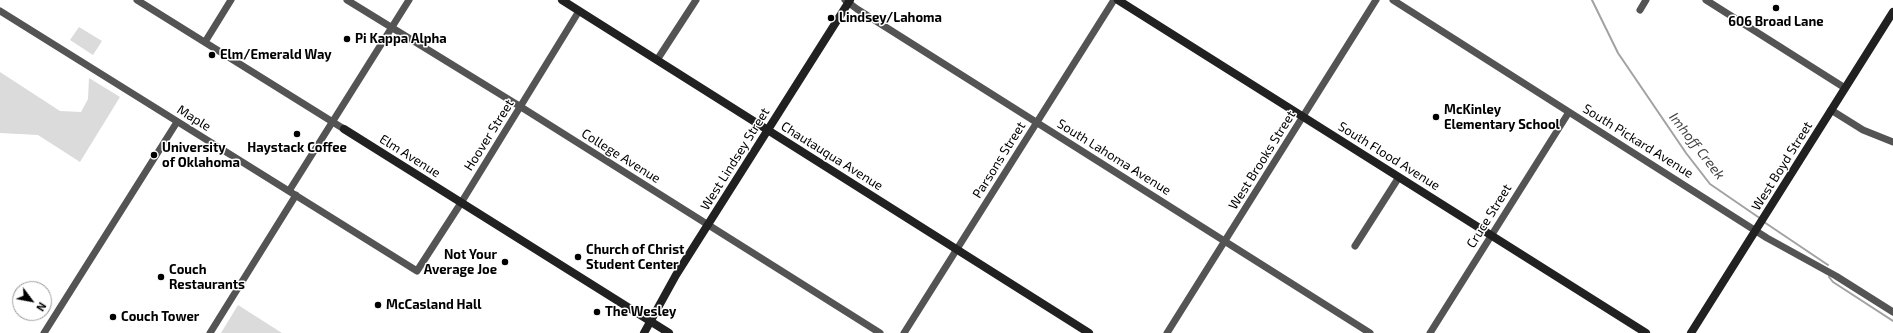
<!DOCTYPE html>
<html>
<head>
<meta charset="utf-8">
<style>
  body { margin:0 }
  #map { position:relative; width:1893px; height:333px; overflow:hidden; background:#fff; font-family:"Exo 2",sans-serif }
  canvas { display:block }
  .north { position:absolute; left:12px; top:281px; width:40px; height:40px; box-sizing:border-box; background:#fff; border:1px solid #999; border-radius:50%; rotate:122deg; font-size:11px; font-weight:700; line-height:16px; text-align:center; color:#000 }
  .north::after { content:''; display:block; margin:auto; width:14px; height:18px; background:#000; clip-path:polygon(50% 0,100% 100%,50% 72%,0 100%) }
</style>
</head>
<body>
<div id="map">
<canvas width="1893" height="333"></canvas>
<div class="north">N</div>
</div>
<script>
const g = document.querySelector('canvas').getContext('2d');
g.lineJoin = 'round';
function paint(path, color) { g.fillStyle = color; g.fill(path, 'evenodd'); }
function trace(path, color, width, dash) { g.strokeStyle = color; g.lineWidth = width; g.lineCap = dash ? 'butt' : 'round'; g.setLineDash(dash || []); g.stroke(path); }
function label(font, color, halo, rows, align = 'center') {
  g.font = font + ' "Exo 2",sans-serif'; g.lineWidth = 3; g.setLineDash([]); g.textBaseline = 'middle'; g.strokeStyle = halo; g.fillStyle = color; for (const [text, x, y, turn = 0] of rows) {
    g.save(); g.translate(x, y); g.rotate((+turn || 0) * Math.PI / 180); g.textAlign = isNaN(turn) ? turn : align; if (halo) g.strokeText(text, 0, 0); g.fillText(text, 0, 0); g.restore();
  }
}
const green = new Path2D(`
  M 79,27 L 102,41 L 93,55 L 70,40 Z
  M 0,72 L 60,111 L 81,112 L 88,99 L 89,78 L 120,97 L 80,162 L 38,135 L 0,133 Z
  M 238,305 L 282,333 L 221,333 Z`);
const stream = new Path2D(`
  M 1592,0 L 1618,53 L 1686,153 L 1710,184 L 1761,219
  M 1764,222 L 1828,265
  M 1829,277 L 1833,282 L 1893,321`);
const street = new Path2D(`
  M 137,0 L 344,129
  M 347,0 L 521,107 L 880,333
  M 845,0 L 857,9 L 1370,333
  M 1393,0 L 1767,238 L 1836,276 L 1893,312
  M 1706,0 L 1845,88
  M 1640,10 L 1646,0
  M 0,11 L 417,271 L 461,203 L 579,11
  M 205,42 L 231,0
  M 657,60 L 696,0
  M 1831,110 L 1863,130 L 1893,142
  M 289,191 L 409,0
  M 1355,246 L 1399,177
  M 44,333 L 177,122
  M 210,333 L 296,195
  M 904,333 L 1114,0
  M 1167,333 L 1376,0
  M 1430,333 L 1569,112`);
const secondary = new Path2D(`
  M 562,0 L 1089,333
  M 1118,0 L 1646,333
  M 344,129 L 669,333
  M 644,333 L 676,275 L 850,0
  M 1691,333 L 1893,12`);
const markers = [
  [1776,8,4,"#000"],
  [831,18,4,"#000"],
  [347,39,4,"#000"],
  [212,55,4,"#000"],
  [1436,117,4,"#000"],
  [297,134,4,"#000"],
  [154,155,4,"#000"],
  [578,257,4,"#000"],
  [505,262,4,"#000"],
  [161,277,4,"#000"],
  [378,305,4,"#000"],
  [597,312,4,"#000"],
  [113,317,4,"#000"]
];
const poiNames = [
  ["Lindsey/Lahoma",839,18],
  ["606 Broad Lane",1776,22,"center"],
  ["Pi Kappa Alpha",355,39],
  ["Elm/Emerald Way",220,55],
  ["McKinley",1444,110],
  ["Elementary School",1444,125],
  ["University",162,148],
  ["of Oklahoma",162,163],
  ["Haystack Coffee",297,148,"center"],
  ["Church of Christ",586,250],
  ["Student Center",586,265],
  ["Not Your",497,255,"right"],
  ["Average Joe",497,270,"right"],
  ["Couch",169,270],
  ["Restaurants",169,285],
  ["McCasland Hall",386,305],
  ["The Wesley",605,312],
  ["Couch Tower",121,317]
];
const streetNames = [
  ["Maple",194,118,32],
  ["Hoover Street",489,135,-58],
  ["South Pickard Avenue",1638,141,32],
  ["Elm Avenue",410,156,32],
  ["College Avenue",621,156,32],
  ["Chautauqua Avenue",832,156,32],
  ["South Flood Avenue",1389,156,32],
  ["South Lahoma Avenue",1114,157,32],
  ["West Lindsey Street",735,159,-58],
  ["Parsons Street",999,160,-58],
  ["West Brooks Street",1262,160,-58],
  ["West Boyd Street",1782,166,-58],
  ["Cruce Street",1489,216,-58]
];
const waterNames = [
  ["Imhoff Creek",1697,146,52]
];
paint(green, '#dbdbdb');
trace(stream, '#a2a2a2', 2);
trace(street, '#545454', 7);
trace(secondary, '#212121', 8);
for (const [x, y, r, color] of markers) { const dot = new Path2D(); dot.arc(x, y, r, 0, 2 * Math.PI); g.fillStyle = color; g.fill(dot); trace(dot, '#fff', 1.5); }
label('bold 13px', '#000', '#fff', poiNames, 'left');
label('13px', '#000', '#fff', streetNames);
label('italic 14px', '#434343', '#fff', waterNames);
</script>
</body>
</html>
